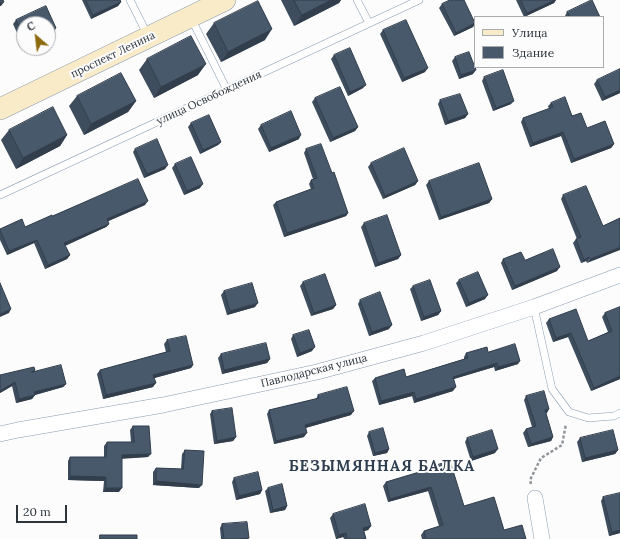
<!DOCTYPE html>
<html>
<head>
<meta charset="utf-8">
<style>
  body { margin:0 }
  #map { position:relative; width:620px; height:539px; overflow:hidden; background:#fcfcfc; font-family:Lora,serif }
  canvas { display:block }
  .legend { position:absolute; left:474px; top:16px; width:130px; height:52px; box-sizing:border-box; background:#fcfcfc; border:1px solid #a9acaf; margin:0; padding:5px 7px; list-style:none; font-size:12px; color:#2c343c }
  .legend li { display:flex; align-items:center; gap:8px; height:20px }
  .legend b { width:20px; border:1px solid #a9acaf }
  .north { position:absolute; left:16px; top:16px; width:40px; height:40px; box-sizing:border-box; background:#fcfcfc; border:1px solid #a9acaf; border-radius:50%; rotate:332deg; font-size:11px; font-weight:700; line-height:16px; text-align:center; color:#2c343c }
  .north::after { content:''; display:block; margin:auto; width:14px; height:18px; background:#8d6a0c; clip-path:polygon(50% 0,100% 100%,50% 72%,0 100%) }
  .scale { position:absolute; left:16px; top:505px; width:51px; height:18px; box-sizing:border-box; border:2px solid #2c343c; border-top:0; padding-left:5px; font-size:12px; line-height:14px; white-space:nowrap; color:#2c343c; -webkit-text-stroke:3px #fcfcfc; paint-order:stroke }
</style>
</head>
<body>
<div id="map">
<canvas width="620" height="539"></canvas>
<ul class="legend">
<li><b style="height:5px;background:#faebc8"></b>Улица</li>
<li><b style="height:11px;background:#48596c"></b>Здание</li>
</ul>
<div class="north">С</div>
<div class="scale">20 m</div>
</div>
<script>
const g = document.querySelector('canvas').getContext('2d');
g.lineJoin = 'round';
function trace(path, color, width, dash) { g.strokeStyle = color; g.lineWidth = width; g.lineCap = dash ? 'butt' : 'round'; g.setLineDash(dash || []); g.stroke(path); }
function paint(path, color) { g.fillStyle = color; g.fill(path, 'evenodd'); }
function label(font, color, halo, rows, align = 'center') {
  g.font = font + ' Lora,serif'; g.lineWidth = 4; g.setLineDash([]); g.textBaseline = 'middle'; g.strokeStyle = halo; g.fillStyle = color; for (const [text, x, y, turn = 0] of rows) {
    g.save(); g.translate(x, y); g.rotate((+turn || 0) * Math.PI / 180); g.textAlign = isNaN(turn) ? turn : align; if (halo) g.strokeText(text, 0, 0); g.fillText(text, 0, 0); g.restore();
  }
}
const path = new Path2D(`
  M 531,484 L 530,480 L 541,458 L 562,445 L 566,424`);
const service = new Path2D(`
  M 130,0 L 148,36
  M 357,0 L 369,23
  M 191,18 L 227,90
  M 0,195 L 419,0
  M 534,307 L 552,389 L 569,412 L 588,418 L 614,416 L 620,413`);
const minor = new Path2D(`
  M 0,434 L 18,430 L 163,405 L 317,372 L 424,343 L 534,307 L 620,275
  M 535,498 L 542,539`);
const secondary = new Path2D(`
  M 0,109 L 225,0`);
const wall = new Path2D(`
  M 82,0 L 120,0 L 121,2 L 118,6 L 91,19 Z
  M 281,0 L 341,0 L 339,3 L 294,26 Z
  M 516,0 L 556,0 L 554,3 L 524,17 Z
  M 442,4 L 475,23 L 473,27 L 454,36 L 439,8 Z
  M 567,12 L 600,17 L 565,17 L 565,16 Z
  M 16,20 L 54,32 L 24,24 L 24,45 L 23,46 L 13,24 Z
  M 214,23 L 265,40 L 221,62 L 206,34 Z
  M 383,30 L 425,72 L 402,82 L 380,34 Z
  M 334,55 L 363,88 L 348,96 L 331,59 Z
  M 455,57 L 473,74 L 459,79 L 452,61 Z
  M 147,59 L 198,75 L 154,98 L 139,70 Z
  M 484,77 L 511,104 L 493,111 L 482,81 Z
  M 597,80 L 620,93 L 602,101 L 594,84 Z
  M 77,96 L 136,101 L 128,112 L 84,135 L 69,106 Z
  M 315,98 L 358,127 L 355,131 L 330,142 L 312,102 Z
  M 440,100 L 468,114 L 465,118 L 445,125 L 438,104 Z
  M 551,103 L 572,116 L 587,128 L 614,144 L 611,148 L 571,163 L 561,136 L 530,147 L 521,122 L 523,118 L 549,109 L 548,106 Z
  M 191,123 L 221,142 L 218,145 L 200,154 L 188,127 Z
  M 261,125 L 299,139 L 269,152 L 258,129 Z
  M 9,130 L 67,135 L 60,146 L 16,169 L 1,140 Z
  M 135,149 L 165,169 L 144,178 L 133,152 Z
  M 306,149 L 332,173 L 348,213 L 346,216 L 323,224 L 284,237 L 273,205 L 276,202 L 311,189 L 309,184 L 311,180 L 313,179 L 304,153 Z
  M 371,163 L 418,181 L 415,185 L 383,199 L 368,167 Z
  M 175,164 L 200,188 L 184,195 L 172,168 Z
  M 429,181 L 492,199 L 489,203 L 439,220 L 426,185 Z
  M 563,195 L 603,226 L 620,218 L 587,263 L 586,261 L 581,263 L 573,243 L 576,239 L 577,239 L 561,199 Z
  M 145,205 L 108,221 L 109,224 L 106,227 L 65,246 L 70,255 L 67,259 L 45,269 L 34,243 L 7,255 L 0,240 L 0,229 L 25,227 L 52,216 Z
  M 364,223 L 401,255 L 398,259 L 375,267 L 361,227 Z
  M 503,259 L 557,271 L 512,290 L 501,263 Z
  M 459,280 L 485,299 L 466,307 L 456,283 Z
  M 303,282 L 336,305 L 333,309 L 311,316 L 300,286 Z
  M 413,286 L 441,311 L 438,315 L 421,321 L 410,289 Z
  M 224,291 L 255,307 L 227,315 L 221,295 Z
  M 360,300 L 389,329 L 369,336 L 358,304 Z
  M 620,307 L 620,379 L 591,391 L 568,337 L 553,342 L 546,323 L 549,319 L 588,341 L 608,332 L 602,317 L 605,313 Z
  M 293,335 L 312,351 L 297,357 L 291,339 Z
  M 167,340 L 193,365 L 191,368 L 154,378 L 153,387 L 103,399 L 97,374 L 100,370 L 166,352 L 164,344 Z
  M 488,352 L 518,364 L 495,371 L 494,367 L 454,379 L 453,391 L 414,403 L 412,396 L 379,405 L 372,381 L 375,378 L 406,377 L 464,359 L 464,357 L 466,353 Z
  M 221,354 L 270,359 L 267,363 L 222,374 L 218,358 Z
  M 35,370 L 34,372 L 66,384 L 63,387 L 35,395 L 32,399 L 16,403 L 12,386 L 0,393 L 0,375 Z
  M 318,395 L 351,415 L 305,428 L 304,437 L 274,444 L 267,414 L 269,410 L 316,399 Z
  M 526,396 L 549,409 L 546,413 L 553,437 L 551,441 L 528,447 L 523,433 L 526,429 L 532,427 L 524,400 Z
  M 212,411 L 236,437 L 233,441 L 214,444 L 210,414 Z
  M 133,426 L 148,457 L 122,458 L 119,492 L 103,492 L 104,481 L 68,480 L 68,461 L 70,457 L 104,457 L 104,446 L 107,442 L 131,442 L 130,430 Z
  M 369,432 L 389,449 L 387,453 L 373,456 L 367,436 Z
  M 467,438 L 495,453 L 471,461 L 465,442 Z
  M 580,438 L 618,450 L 615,454 L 582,462 L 577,442 Z
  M 185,450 L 199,488 L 153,485 L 153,472 L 156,468 L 181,469 L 182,454 Z
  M 425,469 L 464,506 L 504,530 L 526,539 L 422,539 L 421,535 L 424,531 L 439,526 L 428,491 L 388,502 L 383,486 L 386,482 L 424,471 Z
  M 234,478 L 262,490 L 260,494 L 236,500 L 232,482 Z
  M 268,488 L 287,506 L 285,510 L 270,513 L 265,491 Z
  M 603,497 L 620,533 L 609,536 L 601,501 Z
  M 333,514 L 371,526 L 368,530 L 364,531 L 366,539 L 344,539 L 343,537 L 336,539 L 330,518 Z
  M 222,524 L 249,538 L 248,539 L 221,539 L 220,528 Z`);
const shadedWall = new Path2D(`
  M 331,0 L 341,0 L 339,3 L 294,26 L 302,15 Z
  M 555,0 L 556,0 L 554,3 L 524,17 L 527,13 Z
  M 4,2 L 1,6 L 0,6 L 0,3 Z
  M 121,2 L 118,6 L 91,19 L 93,15 Z
  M 475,23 L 473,27 L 454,36 L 456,33 Z
  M 56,28 L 54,32 L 48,34 L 48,32 Z
  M 272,29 L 265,40 L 221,62 L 228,52 Z
  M 206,64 L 198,75 L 154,98 L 161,87 Z
  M 428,68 L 425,72 L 402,82 L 404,78 Z
  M 476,70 L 473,74 L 459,79 L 461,75 Z
  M 366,85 L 363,88 L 348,96 L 350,92 Z
  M 620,90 L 620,93 L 602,101 L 605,97 Z
  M 136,101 L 128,112 L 84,135 L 91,124 Z
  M 514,101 L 511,104 L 493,111 L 496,108 Z
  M 468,114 L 465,118 L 445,125 L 448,121 Z
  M 358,127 L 355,131 L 330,142 L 333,138 Z
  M 563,132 L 561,136 L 530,147 L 533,143 Z
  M 67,135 L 60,146 L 16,169 L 23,158 Z
  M 301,135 L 299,139 L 269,152 L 271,148 Z
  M 221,142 L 218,145 L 200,154 L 203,150 Z
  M 614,144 L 611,148 L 571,163 L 574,159 Z
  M 168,165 L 165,169 L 144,178 L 147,174 Z
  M 418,181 L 415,185 L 383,199 L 385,196 Z
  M 203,184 L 200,188 L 184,195 L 187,191 Z
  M 492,199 L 489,203 L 439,220 L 441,217 Z
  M 148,201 L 145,205 L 104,223 L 107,219 Z
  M 348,213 L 346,216 L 323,224 L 325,221 Z
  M 325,220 L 323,224 L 284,237 L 287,233 Z
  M 109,224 L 106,227 L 62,247 L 64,243 Z
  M 37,240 L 34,243 L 7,255 L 9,251 Z
  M 620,247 L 620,250 L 587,263 L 590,259 Z
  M 70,255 L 67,259 L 45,269 L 48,265 Z
  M 401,255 L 398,259 L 375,267 L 378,263 Z
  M 589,257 L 586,261 L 581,263 L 584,260 Z
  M 560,267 L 557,271 L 512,290 L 515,286 Z
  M 488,295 L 485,299 L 466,307 L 469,303 Z
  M 258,303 L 255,307 L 227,315 L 230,311 Z
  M 336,305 L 333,309 L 311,316 L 314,313 Z
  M 11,309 L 9,313 L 0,317 L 0,314 Z
  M 441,311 L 438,315 L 421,321 L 424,317 Z
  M 392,325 L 389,329 L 369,336 L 372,332 Z
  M 571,333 L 568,337 L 553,342 L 556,338 Z
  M 315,347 L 312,351 L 297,357 L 300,353 Z
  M 270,359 L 267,363 L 222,374 L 224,370 Z
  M 520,361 L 518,364 L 495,371 L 498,367 Z
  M 497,363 L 494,367 L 450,380 L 453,377 Z
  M 193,365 L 191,368 L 151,379 L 153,375 Z
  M 620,376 L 620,379 L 591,391 L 594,388 Z
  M 15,382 L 12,386 L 0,393 L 0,391 Z
  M 156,383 L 153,387 L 103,399 L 106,395 Z
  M 66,384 L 63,387 L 31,396 L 34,392 Z
  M 456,387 L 453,391 L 414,403 L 416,399 Z
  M 414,392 L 412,396 L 379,405 L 381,401 Z
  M 35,395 L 32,399 L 16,403 L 19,399 Z
  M 549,409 L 547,413 L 542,414 L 545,410 Z
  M 354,411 L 351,415 L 302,429 L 305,425 Z
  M 307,433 L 304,437 L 274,444 L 276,441 Z
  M 236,437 L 233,441 L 214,444 L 217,441 Z
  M 553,437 L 551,441 L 528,447 L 531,444 Z
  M 389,449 L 387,453 L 373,456 L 375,453 Z
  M 498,449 L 495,453 L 471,461 L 473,457 Z
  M 618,450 L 615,454 L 582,462 L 585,458 Z
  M 151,454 L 148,457 L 120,459 L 122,455 Z
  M 70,476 L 106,477 L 104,481 L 68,480 Z
  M 156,481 L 202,485 L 199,488 L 153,485 Z
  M 431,487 L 428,491 L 388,502 L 390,499 Z
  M 106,488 L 122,488 L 119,492 L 103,492 Z
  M 262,490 L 260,494 L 236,500 L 239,496 Z
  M 287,506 L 285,510 L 270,513 L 273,510 Z
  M 371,526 L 368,530 L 361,532 L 363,528 Z
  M 620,530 L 620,533 L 609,536 L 612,532 Z
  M 346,533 L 343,537 L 336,539 L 339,535 Z`);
const building = new Path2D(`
  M 0,0 L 3,0 L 4,2 L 0,3 Z
  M 86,0 L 120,0 L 121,2 L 93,15 Z
  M 294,0 L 331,0 L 302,15 Z
  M 450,0 L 464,0 L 475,23 L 456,33 L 442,4 Z
  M 521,0 L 555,0 L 527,13 Z
  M 592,0 L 600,17 L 570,17 L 567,12 Z
  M 258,1 L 272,29 L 228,52 L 214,23 Z
  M 46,6 L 56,28 L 48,32 L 48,24 L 24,24 L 24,38 L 16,20 Z
  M 406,20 L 428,68 L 404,78 L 383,30 Z
  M 191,36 L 206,64 L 161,87 L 147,59 Z
  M 350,48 L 366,85 L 350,92 L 334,55 Z
  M 469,52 L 476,70 L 461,75 L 455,57 Z
  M 620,69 L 620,90 L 605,97 L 597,80 Z
  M 503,70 L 514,101 L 496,108 L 484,77 Z
  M 121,73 L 136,101 L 91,124 L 77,96 Z
  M 340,87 L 358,127 L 333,138 L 315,98 Z
  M 460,94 L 468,114 L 448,121 L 440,100 Z
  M 565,97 L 572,116 L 581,113 L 587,128 L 605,121 L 614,144 L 574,159 L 563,132 L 533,143 L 523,118 L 553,107 L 551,103 Z
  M 53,107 L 67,135 L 23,158 L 9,130 Z
  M 291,111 L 301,135 L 271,148 L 261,125 Z
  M 209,115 L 221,142 L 203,150 L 191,123 Z
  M 157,139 L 168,165 L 147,174 L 135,149 Z
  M 321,144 L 332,173 L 334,172 L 348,213 L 325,221 L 325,220 L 287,233 L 276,202 L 314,188 L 311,180 L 317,178 L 306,149 Z
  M 404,148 L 418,181 L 385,196 L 371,163 Z
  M 191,157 L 203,184 L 187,191 L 175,164 Z
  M 479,163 L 492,199 L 441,217 L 429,181 Z
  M 138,179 L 148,201 L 107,219 L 109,224 L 64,243 L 70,255 L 48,265 L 37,240 L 9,251 L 0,230 L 0,229 L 22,219 L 25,227 L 52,215 L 52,216 Z
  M 586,186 L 603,226 L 620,218 L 620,247 L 590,259 L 589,257 L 584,260 L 576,239 L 581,237 L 563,195 Z
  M 387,215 L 401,255 L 378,263 L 364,223 Z
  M 553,249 L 560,267 L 515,286 L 503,259 L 521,252 L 525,260 Z
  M 478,272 L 488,295 L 469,303 L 459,280 Z
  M 325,274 L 336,305 L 314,313 L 303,282 Z
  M 430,280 L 441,311 L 424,317 L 413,286 Z
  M 0,283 L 11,309 L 0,314 Z
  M 252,283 L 258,303 L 230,311 L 224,291 Z
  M 380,292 L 392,325 L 372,332 L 360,300 Z
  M 620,307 L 620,376 L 594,388 L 571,333 L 556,338 L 549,319 L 576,309 L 588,341 L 612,331 L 605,313 Z
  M 309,330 L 315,347 L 300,353 L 293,335 Z
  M 186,336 L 193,365 L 153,375 L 156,383 L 106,395 L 100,370 L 170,351 L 167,340 Z
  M 266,343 L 270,359 L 224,370 L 221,354 Z
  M 515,344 L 520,361 L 498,367 L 497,363 L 453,377 L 456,387 L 416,399 L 414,392 L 381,401 L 375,378 L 404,369 L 406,377 L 468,358 L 466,353 L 487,347 L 488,352 Z
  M 61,365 L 66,384 L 34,392 L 35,395 L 19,399 L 15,382 L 0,391 L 0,375 L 34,367 L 35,370 L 32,372 Z
  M 347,387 L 354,411 L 305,425 L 307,433 L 276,441 L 269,410 L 319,398 L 318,395 Z
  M 544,391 L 549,409 L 545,410 L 553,437 L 531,444 L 526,429 L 536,426 L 526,396 Z
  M 232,408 L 236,437 L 217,441 L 212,411 Z
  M 133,426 L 149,426 L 151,454 L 122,455 L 122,488 L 106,488 L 106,477 L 70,476 L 70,457 L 106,457 L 107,442 L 134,442 Z
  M 383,428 L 389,449 L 375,453 L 369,432 Z
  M 492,430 L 498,449 L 473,457 L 467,438 Z
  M 613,430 L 618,450 L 585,458 L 580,438 Z
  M 185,450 L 204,451 L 202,485 L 156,481 L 156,468 L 183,469 Z
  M 450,461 L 464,506 L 494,497 L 504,530 L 522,525 L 526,539 L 426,539 L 424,531 L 443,525 L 431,487 L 390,499 L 386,482 L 426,470 L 425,469 Z
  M 258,472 L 262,490 L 239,496 L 234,478 Z
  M 282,484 L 287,506 L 273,510 L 268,488 Z
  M 620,493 L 620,530 L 612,532 L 603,497 Z
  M 365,504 L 371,526 L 363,528 L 366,539 L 347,539 L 346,533 L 339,535 L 333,514 Z
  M 247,522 L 249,538 L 239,539 L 224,539 L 222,524 Z
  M 100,535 L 137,535 L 137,539 L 100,539 Z`);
const streetNames = [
  ["проспект Ленина",113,55,-26],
  ["улица Освобождения",209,98,-25],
  ["Павлодарская улица",314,371,-14]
];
const districtNames = [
  ["БЕЗЫМЯННАЯ БАЛКА",382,467]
];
trace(service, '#899bb0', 8);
trace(minor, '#899bb0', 16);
trace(secondary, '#899bb0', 22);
trace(path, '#91959a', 2.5, [3, 2]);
trace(service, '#fff', 7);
trace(minor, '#fff', 15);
trace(secondary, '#faebc8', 21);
paint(wall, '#3e4d5d');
paint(shadedWall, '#323e4c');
paint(building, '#48596c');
trace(building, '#323e4c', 1);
label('11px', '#2c343c', '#fcfcfc', streetNames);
g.letterSpacing = '1px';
label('bold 15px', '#2e3e50', '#fcfcfc', districtNames);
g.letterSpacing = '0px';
</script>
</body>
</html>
